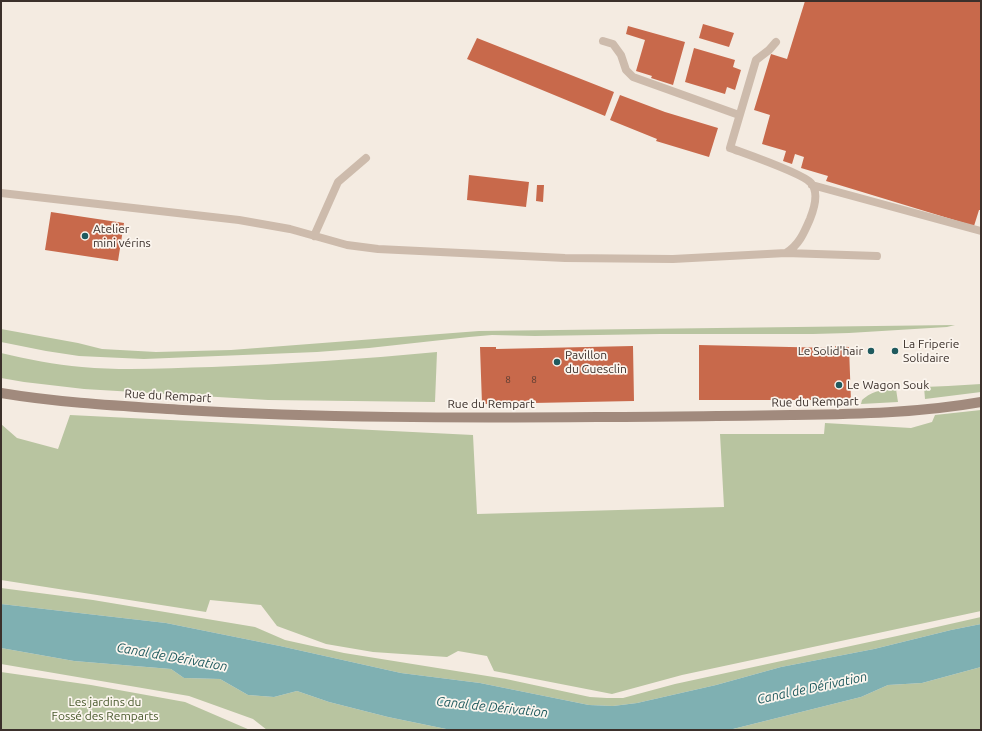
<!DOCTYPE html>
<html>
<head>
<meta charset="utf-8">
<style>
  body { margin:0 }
  #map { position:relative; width:982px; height:731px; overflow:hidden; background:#f4ebe1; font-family:Ubuntu,sans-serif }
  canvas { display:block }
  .frame { position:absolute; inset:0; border:2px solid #3b302b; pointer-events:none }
</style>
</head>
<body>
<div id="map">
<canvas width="982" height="731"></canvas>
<div class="frame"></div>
</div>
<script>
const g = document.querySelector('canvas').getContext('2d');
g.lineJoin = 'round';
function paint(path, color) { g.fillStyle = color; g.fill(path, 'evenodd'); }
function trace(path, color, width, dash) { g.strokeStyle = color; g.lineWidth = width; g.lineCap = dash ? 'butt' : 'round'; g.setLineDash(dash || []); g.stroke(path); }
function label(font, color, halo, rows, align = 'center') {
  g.font = font + ' Ubuntu,sans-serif'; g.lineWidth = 3.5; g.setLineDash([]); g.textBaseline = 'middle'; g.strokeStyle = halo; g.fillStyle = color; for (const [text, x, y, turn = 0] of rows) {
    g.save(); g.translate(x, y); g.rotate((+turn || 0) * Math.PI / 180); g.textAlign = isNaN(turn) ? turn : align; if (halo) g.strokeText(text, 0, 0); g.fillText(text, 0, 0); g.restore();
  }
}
const green = new Path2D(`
  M 955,325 L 947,327 L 849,333 L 813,334 L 660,334 L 535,336 L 492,335 L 469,337 L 369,348 L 317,352 L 144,359 L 79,356 L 46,351 L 1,342 L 1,329 L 78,343 L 102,349 L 156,352 L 231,350 L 479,331 Z
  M 437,352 L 435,402 L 268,400 L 84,389 L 24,382 L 1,378 L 1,353 C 27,359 55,365 82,367 C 125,371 169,368 212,367 C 287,364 362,359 437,352 Z
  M 981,384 L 981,392 L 925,399 L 924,387 L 948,386 Z
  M 896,389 L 898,402 L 861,404 L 862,400 C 874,390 881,390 896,389 Z
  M 981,410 L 981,611 L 682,675 L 612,694 L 494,671 L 487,656 L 458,651 L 447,657 L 373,652 L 326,644 L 277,626 L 261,605 L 210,600 L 206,612 L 1,580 L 1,424 L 17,438 L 58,449 L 70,415 L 473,435 L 477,514 L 724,507 L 720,434 L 824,434 L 825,423 L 911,428 L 932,422 L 935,415 Z
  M 1,588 L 93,600 L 255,627 L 285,640 L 344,653 L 506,679 L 590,697 L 607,698 L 623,698 L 675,684 L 897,636 L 981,617 L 981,624 L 951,630 L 874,649 L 781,667 L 716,685 L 637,703 L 613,706 L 589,705 L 480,683 L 401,673 L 280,646 L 166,623 L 1,604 Z
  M 1,648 L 74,661 L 171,669 L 184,678 L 220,679 L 248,695 L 274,697 L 297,691 L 329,702 L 388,717 L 451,730 L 267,730 L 253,719 L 189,696 L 1,664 Z
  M 981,667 L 981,730 L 729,730 L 861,697 L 888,685 L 922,683 Z
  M 1,672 L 91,685 L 185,702 L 250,730 L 1,730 Z`);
const water = new Path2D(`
  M 1,604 L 166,623 L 280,646 L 401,673 L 480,683 L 589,705 L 613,706 L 637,703 L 716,685 L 781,667 L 874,649 L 951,630 L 981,624 L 981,667 L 922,683 L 888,685 L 861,697 L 729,730 L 451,730 L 388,717 L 329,702 L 297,691 L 274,697 L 248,695 L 220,679 L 184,678 L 171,669 L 74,661 L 1,648 Z`);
const building = new Path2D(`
  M 805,1 L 981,1 L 981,210 L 979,210 L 974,226 L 826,181 L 828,176 L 801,168 L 804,157 L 795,154 L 792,164 L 783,161 L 786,151 L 762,144 L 770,115 L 754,110 L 771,54 L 787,59 Z
  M 703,24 L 734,33 L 729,47 L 699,38 Z
  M 628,26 L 685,42 L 673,85 L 651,78 L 652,76 L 636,71 L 645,40 L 626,34 Z
  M 477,38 L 614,92 L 605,116 L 467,59 Z
  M 694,48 L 735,60 L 733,67 L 741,70 L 735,90 L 727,87 L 725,94 L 685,82 Z
  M 620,95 L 665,112 L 718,128 L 709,157 L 656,141 L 657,139 L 610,120 Z
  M 469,175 L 529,182 L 526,207 L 467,200 Z
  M 537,185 L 544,185 L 543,202 L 536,201 Z
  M 51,212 L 124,223 L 118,261 L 45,250 Z
  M 699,345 L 835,348 L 835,346 L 849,347 L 851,402 L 836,403 L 836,400 L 699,400 Z
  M 633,346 L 634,401 L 482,404 L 480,347 L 496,347 L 496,349 Z`);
const lane = new Path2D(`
  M 603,41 L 613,44 L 621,55 L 626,70 L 633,77 L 739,115
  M 776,42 L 769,50 L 756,60 L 730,148 C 746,154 802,173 811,183 C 819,192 814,209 810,219 C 804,233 799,245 786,253
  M 812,185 L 981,231
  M 1,193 L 239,220 L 290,229 L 347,245 L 378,249 L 565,258 L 673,259 L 786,253 L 877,256
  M 314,236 L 338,182 L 366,158`);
const secondary = new Path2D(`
  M 1,393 C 61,403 122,406 183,410 C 321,418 459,418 597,417 C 663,417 728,416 794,415 C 857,414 919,413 981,402`);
const markers = [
  [85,236,4,"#1f5a5e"],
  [871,351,4,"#1f5a5e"],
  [895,351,4,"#1f5a5e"],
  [557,362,4,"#1f5a5e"],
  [839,385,4,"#1f5a5e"]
];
const numberNames = [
  ["8",508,380],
  ["8",534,380]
];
const poiNames = [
  ["Atelier",93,229],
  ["mini vérins",93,243],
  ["La Friperie",903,344],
  ["Solidaire",903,358],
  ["Le Solid'hair",863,351,"right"],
  ["Pavillon",565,355],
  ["du Guesclin",565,369],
  ["Le Wagon Souk",847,385]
];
const streetNames = [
  ["Rue du Rempart",168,396,3],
  ["Rue du Rempart",815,402,-1],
  ["Rue du Rempart",491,404]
];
const parkNames = [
  ["Les jardins du",105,702],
  ["Fossé des Remparts",105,716]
];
const waterNames = [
  ["Canal de Dérivation",172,657,10],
  ["Canal de Dérivation",812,688,-12],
  ["Canal de Dérivation",492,707,6]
];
paint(green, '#b8c4a0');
paint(water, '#7fb0b2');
paint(building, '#c8694b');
trace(lane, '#cdbbac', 8);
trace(secondary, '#a18a7d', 10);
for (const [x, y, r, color] of markers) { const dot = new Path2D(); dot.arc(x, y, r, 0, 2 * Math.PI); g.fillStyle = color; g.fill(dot); trace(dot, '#fbf5ee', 1.5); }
label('10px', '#5e3e33', null, numberNames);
label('12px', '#3b302b', '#fbf5ee', poiNames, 'left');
label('12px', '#3b302b', '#fbf5ee', streetNames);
label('12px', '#4a5a2e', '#fbf5ee', parkNames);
label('italic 13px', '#1f5a5e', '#fbf5ee', waterNames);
</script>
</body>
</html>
